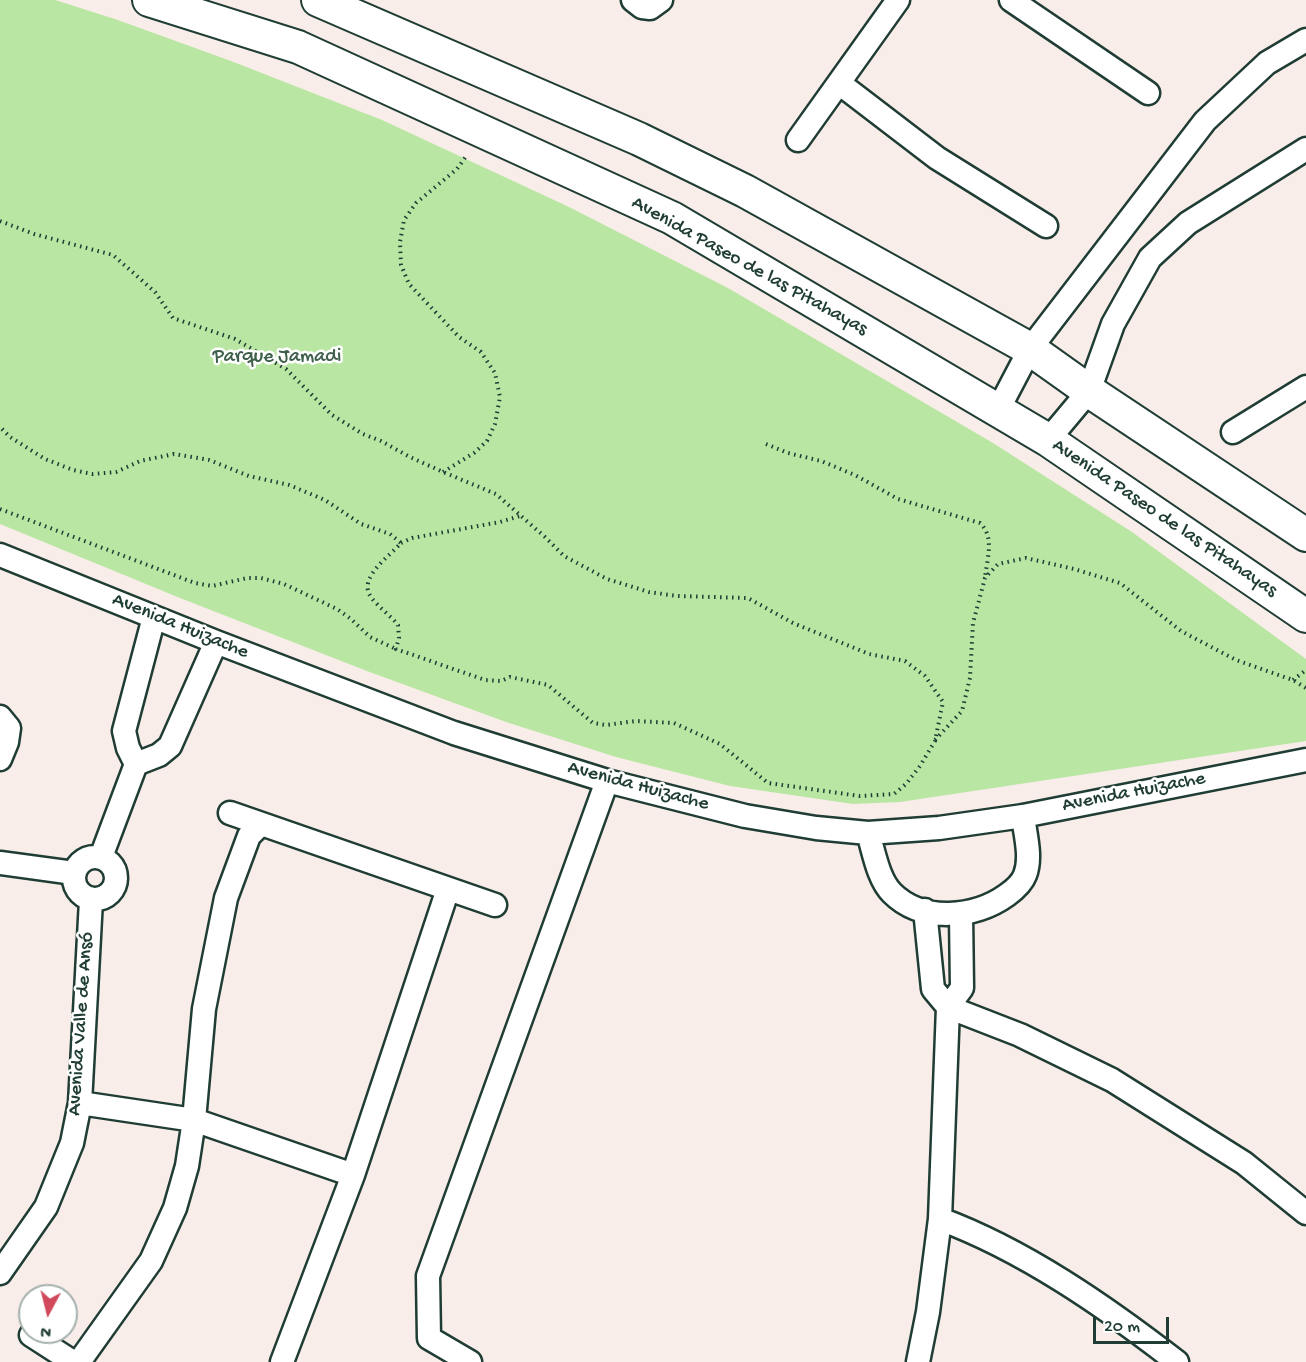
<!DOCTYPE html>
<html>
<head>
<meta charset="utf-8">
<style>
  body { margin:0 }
  #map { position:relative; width:1306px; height:1362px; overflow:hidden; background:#f8ede8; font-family:"Gochi Hand",sans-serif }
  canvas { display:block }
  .north { position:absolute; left:18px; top:1284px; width:60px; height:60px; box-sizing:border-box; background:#fff; border:2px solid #a5b1ae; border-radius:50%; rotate:187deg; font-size:16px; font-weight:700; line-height:24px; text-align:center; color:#1f3d34 }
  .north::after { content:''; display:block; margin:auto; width:21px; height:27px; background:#d1495b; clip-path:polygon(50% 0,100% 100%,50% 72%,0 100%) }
  .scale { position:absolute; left:1093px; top:1317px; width:76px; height:27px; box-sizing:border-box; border:3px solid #1f3d34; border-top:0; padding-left:8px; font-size:18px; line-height:21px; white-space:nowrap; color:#1f3d34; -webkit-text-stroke:4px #fff; paint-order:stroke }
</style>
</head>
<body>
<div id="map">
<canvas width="1306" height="1362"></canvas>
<div class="north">N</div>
<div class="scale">20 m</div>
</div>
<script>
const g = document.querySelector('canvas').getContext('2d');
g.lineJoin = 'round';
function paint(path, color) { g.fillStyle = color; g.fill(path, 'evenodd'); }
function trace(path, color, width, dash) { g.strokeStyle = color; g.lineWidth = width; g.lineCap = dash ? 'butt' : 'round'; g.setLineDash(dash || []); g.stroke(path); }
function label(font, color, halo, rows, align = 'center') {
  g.font = font + ' "Gochi Hand",sans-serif'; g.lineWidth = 5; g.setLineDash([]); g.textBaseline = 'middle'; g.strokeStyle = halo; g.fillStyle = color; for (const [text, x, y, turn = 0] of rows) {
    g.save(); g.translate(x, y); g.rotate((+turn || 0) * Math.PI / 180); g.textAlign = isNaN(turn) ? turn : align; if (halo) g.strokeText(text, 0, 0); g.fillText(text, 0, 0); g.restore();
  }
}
const green = new Path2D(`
  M 0,0 L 55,0 L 115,19 L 231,61 L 382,120 L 567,206 L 728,288 L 993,443 L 1132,532 L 1306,659 L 1306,741 L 900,802 L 853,804 L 730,786 L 616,757 L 506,722 L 367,671 L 180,598 L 0,524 Z`);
const path = new Path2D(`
  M 0,221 L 34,234 L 113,255 L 155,292 L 173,318 L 235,339 L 286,369 L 332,415 L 363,434 L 381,441 L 410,457 L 443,472 L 496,494 L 545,537 L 564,556 L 607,579 L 649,592 L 677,596 L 748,598 L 793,623 L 869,654 L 905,661 L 925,676 L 943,702 L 935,741 L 920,766 L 906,784 L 894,794 L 860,796 L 768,783 L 720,744 L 674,723 L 636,721 L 606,725 L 593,723 L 548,685 L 510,677 L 501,681 L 485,680 L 396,649 L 399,638 L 398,625 C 390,615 378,607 371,597 C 357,578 390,556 401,543 L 390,534 L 361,524 L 325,500 L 289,485 L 249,476 L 209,460 L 174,454 L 140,461 L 116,472 L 92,474 L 73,470 L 45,459 L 10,437 L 0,427
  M 766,444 L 788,453 L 821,461 L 855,475 L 898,499 L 980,523 C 995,537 987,559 985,578
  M 443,472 L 474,453 L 487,441 L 495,424 L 500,397 L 495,373 L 481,352 L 459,337 L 409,284 L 401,265 L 400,242 L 404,220 L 416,203 L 457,169 L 467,155
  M 0,509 L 195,583 L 212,586 L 247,578 L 261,578 L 284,584 L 337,609 L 351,619 L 370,637 L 396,649
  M 401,543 L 412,538 L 500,522 L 520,516
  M 1293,680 L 1306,670
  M 935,740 L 962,711 L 970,678 L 973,623 L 985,578 L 998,564 L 1026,558 L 1074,569 L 1120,583 L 1181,631 L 1236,660 L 1293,680 L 1306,688`);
const street = new Path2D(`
  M 633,0 L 642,7 L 650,8 L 661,0
  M 1011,0 L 1148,93
  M 839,83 L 937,158 L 1046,226
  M 798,140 L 898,0
  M 998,410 L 1030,349 L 1205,121 L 1267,63 L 1306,40
  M 1233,432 L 1306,387
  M 1048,440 L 1089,391 L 1113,324 L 1150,258 L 1188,223 L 1306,149
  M 0,555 L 216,642 L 454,733 L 607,781 L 745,816 L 816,828 L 868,833 L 939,828 L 1023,816 L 1306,760
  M 0,717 L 9,728 L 7,742 L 0,759
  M 136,764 L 128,748 L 124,731 L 154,617
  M 230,813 L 495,905
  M 868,833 C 874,852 878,879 892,893 C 922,923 975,918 1007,895 C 1014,890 1022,883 1025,875 C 1032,857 1025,834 1023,816
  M74 878a21 21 0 1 1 42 0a21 21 0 1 1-42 0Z
  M 101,857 L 136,764 L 159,755 L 170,746 L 216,642
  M 0,863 L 74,873
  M 925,910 L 933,989 L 948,1007 L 1020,1035 L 1112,1080 L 1244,1163 L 1306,1213
  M 80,1103 L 194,1120 L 353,1175
  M 940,1219 C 1024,1250 1106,1307 1177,1362
  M 0,1273 L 46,1207 L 72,1143 L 80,1103 L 91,900
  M 31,1335 L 73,1362
  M 79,1362 L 151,1261 L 175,1208 L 187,1166 L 194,1120 L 204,1009 L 226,898 L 249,836 L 261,824
  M 282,1362 L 353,1175 L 448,889
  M 470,1362 L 429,1338 L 428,1276 L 607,781
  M 918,1362 L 928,1312 L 940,1219 L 948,1007 L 962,988 L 961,914`);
const secondary = new Path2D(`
  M 149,0 L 298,47 L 672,218 L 1048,440 L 1306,616
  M 318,0 L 639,139 L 745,191 L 1030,349 L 1089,391 L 1306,535`);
const streetNames = [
  ["Avenida Paseo de las Pitahayas",749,267,29],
  ["Avenida Paseo de las Pitahayas",1164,519,34],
  ["Avenida Huizache",180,627,22],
  ["Avenida Huizache",638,787,15],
  ["Avenida Huizache",1134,793,-11],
  ["Avenida Valle de Ansó",82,1024,-86]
];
const parkNames = [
  ["Parque Jamadi",277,358]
];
paint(green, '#bae6a3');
trace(street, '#1f3d34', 27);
trace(secondary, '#1f3d34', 36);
trace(path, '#1f3d34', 4, [1.5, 4.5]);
trace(street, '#fff', 22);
trace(secondary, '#fff', 32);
label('20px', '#1f3d34', '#fff', streetNames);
label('20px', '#3e5f4a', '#fff', parkNames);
</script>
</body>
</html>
